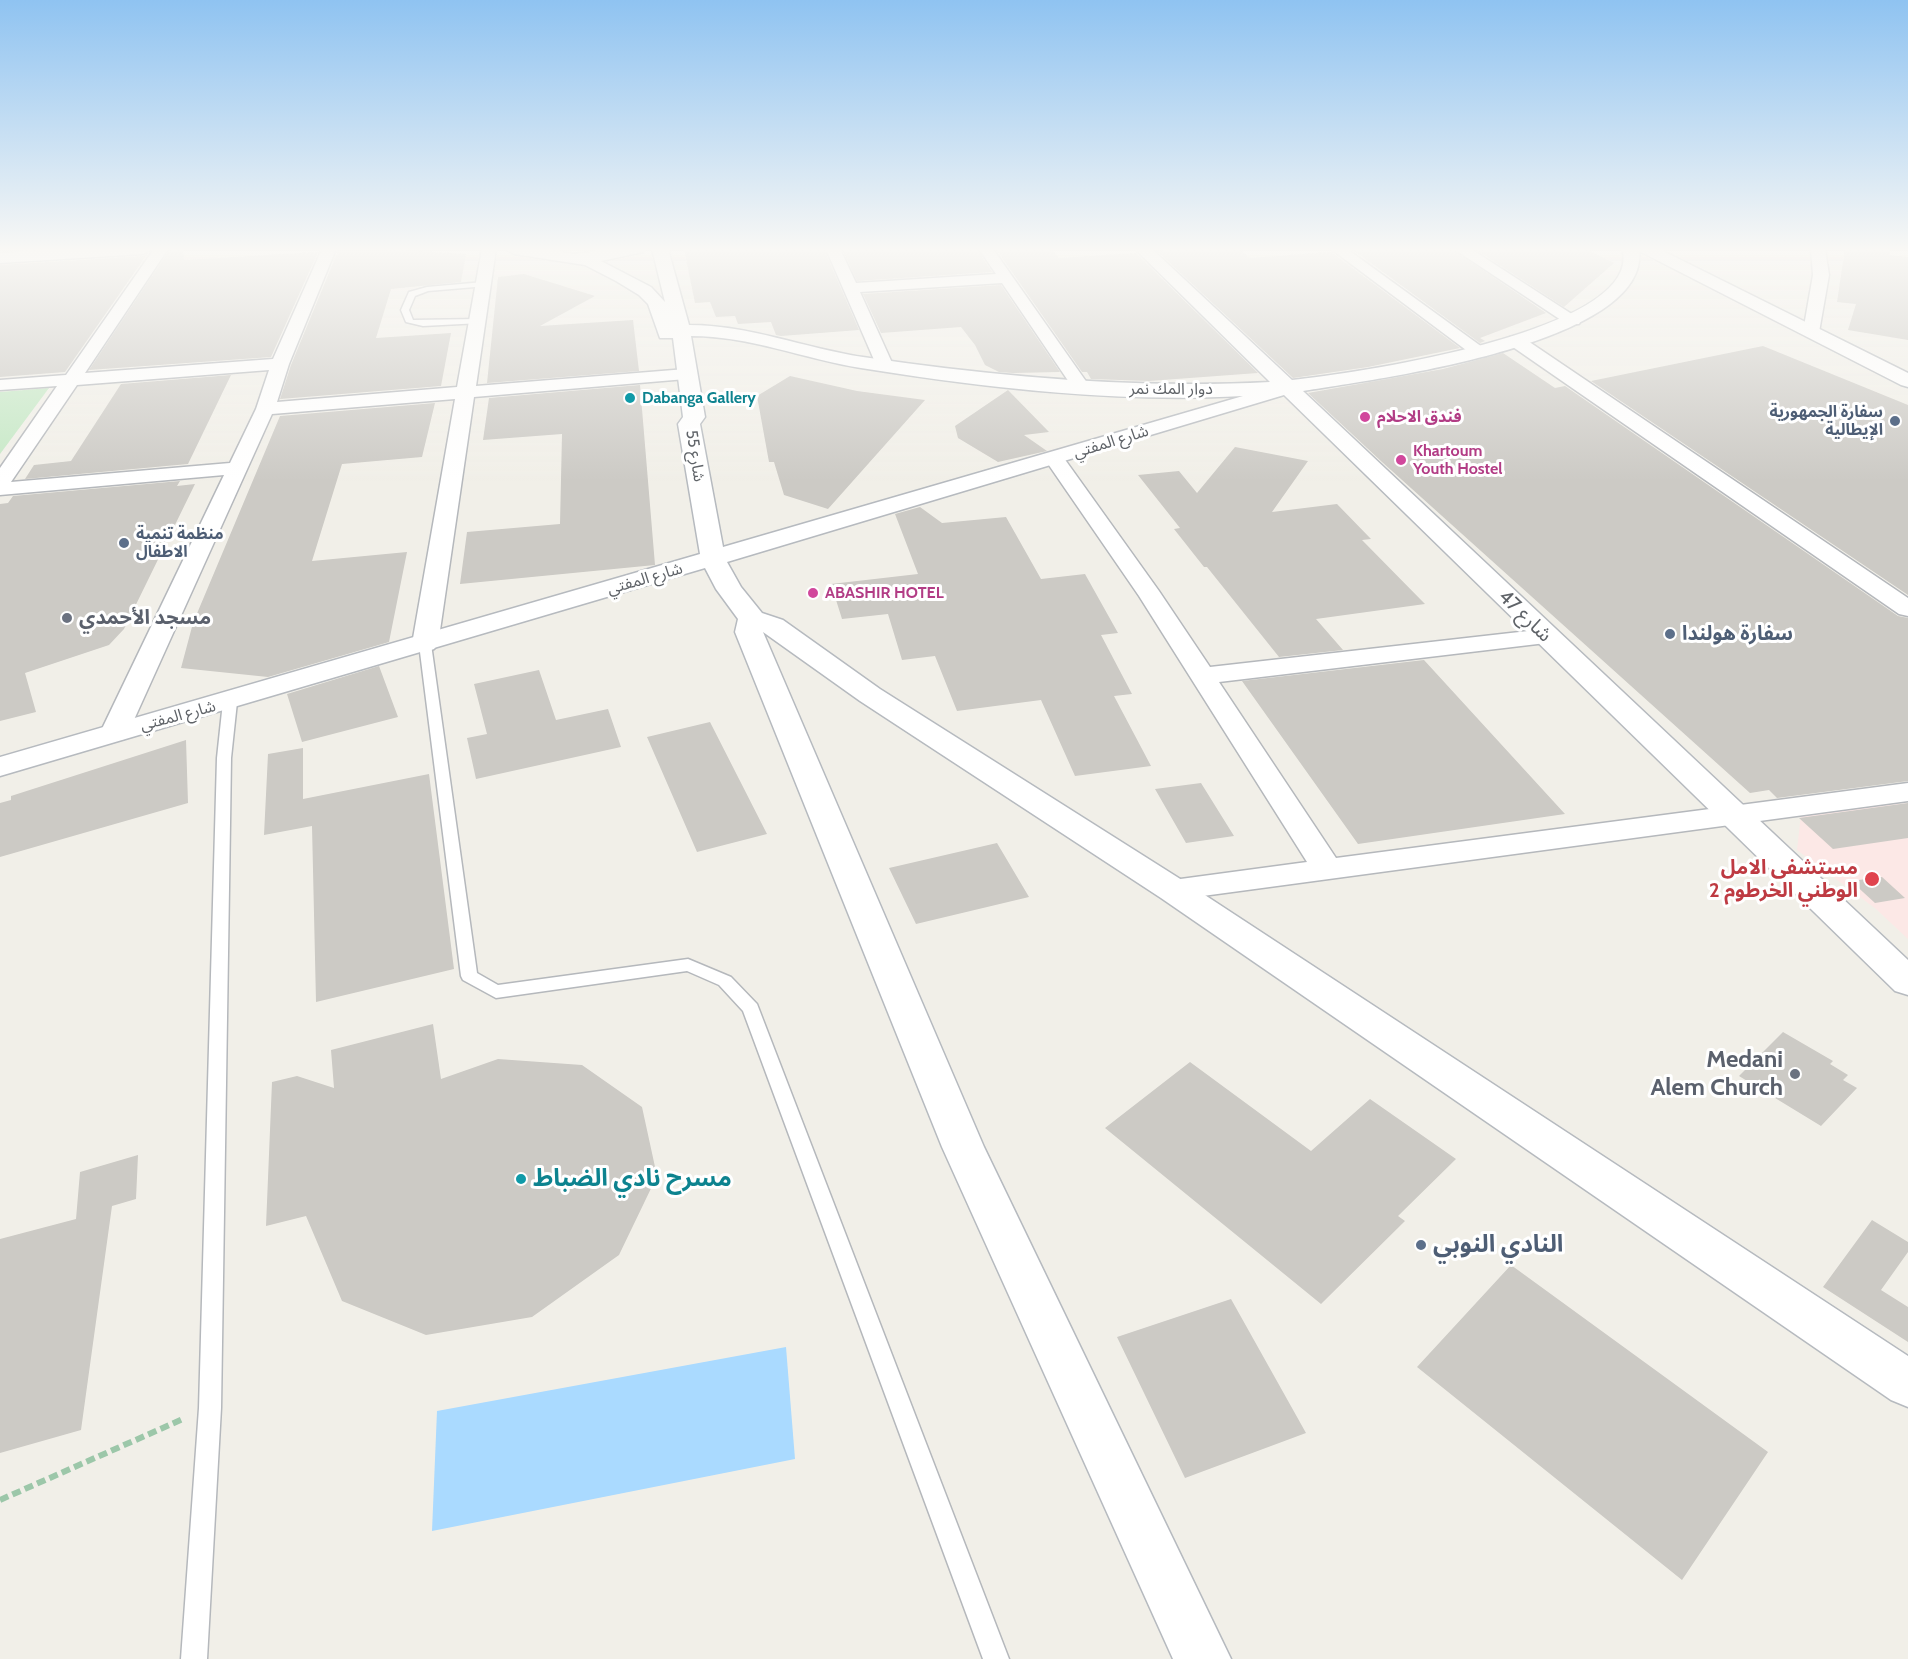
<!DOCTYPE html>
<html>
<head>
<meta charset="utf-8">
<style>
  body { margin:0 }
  canvas { display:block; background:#f1efe8 }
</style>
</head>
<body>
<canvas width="1908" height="1659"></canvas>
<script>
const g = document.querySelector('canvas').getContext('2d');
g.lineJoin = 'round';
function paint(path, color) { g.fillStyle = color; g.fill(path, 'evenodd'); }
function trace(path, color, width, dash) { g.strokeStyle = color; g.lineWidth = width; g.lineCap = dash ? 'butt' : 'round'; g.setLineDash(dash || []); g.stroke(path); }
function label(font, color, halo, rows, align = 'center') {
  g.font = font + ' Cabin,"Noto Sans Arabic",sans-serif'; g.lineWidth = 6; g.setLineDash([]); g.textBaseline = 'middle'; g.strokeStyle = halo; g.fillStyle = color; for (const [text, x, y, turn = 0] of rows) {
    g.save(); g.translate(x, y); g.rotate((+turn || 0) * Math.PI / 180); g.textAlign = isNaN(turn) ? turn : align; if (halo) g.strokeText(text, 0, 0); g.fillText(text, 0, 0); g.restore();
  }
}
const medical = new Path2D(`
  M 1908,803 L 1908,939 L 1876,909 L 1797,850 L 1801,814 Z`);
const green = new Path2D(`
  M 49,388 L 0,454 L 0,392 Z`);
const water = new Path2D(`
  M 786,1347 L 795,1459 L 432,1531 L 437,1411 Z`);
const building = new Path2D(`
  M 170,249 L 183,249 L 184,260 L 318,252 L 271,357 L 89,370 Z
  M 684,249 L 824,249 L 859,330 L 781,336 L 776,335 L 771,322 L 738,324 L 735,316 L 716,317 L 710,302 L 695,303 Z
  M 842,249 L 977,249 L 992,272 L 857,281 Z
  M 996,249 L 1051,249 L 1059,258 L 1136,253 L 1258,373 L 1149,381 L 1091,379 L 1087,372 L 1082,372 Z
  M 1160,249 L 1239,249 L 1250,258 L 1331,252 L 1460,348 L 1368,367 L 1293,378 L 1158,252 L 1163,251 Z
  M 1373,249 L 1452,249 L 1546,313 L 1480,338 L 1485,341 L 1480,343 L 1353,250 Z
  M 1475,249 L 1586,249 L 1614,263 L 1564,307 Z
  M 1845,249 L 1890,249 L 1890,255 L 1908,257 L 1908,340 L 1848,330 L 1856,304 L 1837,302 Z
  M 400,250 L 466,254 L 461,282 L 391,289 L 376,338 L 451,333 L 441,386 L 280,399 L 291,365 L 338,251 Z
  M 148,253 L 65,372 L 0,377 L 0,265 L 143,256 Z
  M 524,274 L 595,296 L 540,326 L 633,320 L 639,371 L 487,383 L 498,277 Z
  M 1001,285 L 1060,372 L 1013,373 L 999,372 L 985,365 L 975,345 L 961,327 L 881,333 L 863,294 Z
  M 1763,346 L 1908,405 L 1908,595 L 1591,381 Z
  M 1503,353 L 1555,388 L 1565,386 L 1898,616 L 1908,618 L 1908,781 L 1777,798 L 1769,790 L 1750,793 L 1382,462 L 1308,393 L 1443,369 Z
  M 231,375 L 188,464 L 25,479 L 34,465 L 71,461 L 121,384 Z
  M 790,376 L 857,391 L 925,400 L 828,509 L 784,495 L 774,462 L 769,462 L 757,396 Z
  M 640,385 L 655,565 L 460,584 L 467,532 L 560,524 L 562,434 L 483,440 L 489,398 Z
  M 1008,390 L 1049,432 L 1024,435 L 1047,451 L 998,462 L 958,438 L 955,426 Z
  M 435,403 L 422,457 L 342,464 L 312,561 L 407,552 L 389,642 L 268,677 L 181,668 L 193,623 L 280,416 Z
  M 1235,447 L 1308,461 L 1272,512 L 1337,504 L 1371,539 L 1362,540 L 1425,604 L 1316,619 L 1343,650 L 1279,657 L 1207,567 L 1204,567 L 1174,529 L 1180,528 L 1138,475 L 1179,471 L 1197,493 Z
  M 180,481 L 177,486 L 195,484 L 124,629 L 109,645 L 25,673 L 36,712 L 0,721 L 0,504 L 8,503 L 13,496 Z
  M 920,507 L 942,523 L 1006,517 L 1041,579 L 1085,574 L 1118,633 L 1101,635 L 1132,694 L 1114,696 L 1151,766 L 1075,776 L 1041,700 L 957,711 L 935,656 L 902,660 L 888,614 L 842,619 L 831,584 L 918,574 L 895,514 Z
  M 1424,660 L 1565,814 L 1358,844 L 1242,681 Z
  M 379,666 L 398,717 L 302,742 L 287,694 Z
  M 539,670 L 556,720 L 608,709 L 621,747 L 476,779 L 467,738 L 487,734 L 474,684 Z
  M 710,722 L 767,834 L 697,852 L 647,737 Z
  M 186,740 L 188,803 L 0,857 L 0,803 L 11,800 L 11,796 Z
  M 303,748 L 303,799 L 429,774 L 454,969 L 316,1002 L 312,826 L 264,835 L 268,754 Z
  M 1201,783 L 1234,836 L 1186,843 L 1155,789 Z
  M 1908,803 L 1908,838 L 1833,849 L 1799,818 Z
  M 997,843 L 1029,897 L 916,924 L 889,868 Z
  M 1882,877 L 1905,898 L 1875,903 L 1851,881 Z
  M 433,1024 L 441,1079 L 498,1059 L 582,1065 L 642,1107 L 657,1176 L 619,1255 L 532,1317 L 426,1335 L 342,1301 L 306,1216 L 266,1226 L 272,1082 L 297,1076 L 334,1088 L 331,1050 Z
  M 1783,1032 L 1833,1061 L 1830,1064 L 1848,1075 L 1843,1080 L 1857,1088 L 1821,1126 L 1739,1076 Z
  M 1190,1062 L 1311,1151 L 1370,1099 L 1456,1159 L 1398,1216 L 1405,1221 L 1321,1304 L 1105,1128 Z
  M 138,1155 L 136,1199 L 112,1206 L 81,1430 L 0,1453 L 0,1239 L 76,1219 L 80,1172 Z
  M 1872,1220 L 1908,1242 L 1908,1252 L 1881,1290 L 1908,1307 L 1908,1342 L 1823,1287 Z
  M 1511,1265 L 1768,1452 L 1682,1580 L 1417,1367 Z
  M 1231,1299 L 1306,1433 L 1185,1478 L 1117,1337 Z`);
const path = new Path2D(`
  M 0,1500 L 183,1419`);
const lane = new Path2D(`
  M 484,282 L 487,282 L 487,286 L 428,291 L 415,296 L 409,310 L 413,320 L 478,319 L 482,321 L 481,323 L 423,326 L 406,322 L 401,310 L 409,292 L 427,287 Z
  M 425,640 L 431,644 L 477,973 L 498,985 L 688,959 L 731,977 L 757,1004 L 1009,1659 L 983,1659 L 743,1011 L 719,985 L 687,971 L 496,998 L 463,980 L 461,976 L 419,644 Z
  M 230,698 L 237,702 L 231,758 L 221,1408 L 207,1659 L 181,1659 L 199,1408 L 217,758 L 223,702 Z`);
const street = new Path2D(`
  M 154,249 L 168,249 L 85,373 L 273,359 L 322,249 L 336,249 L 289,364 L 277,402 L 457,387 L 482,249 L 496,249 L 476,386 L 686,369 L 692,370 L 695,374 L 692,378 L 686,379 L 474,397 L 438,644 L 434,649 L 425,652 L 416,649 L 412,644 L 455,399 L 272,414 L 128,733 L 124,739 L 114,741 L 104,739 L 100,733 L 224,475 L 0,495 L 0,468 L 57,386 L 0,390 L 0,380 L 66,375 ZM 269,370 L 256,409 L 230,463 L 11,482 L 77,385 Z
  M 826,249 L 840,249 L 856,283 L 996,274 L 979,249 L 993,249 L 1090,387 L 1087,391 L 1075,391 L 1002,283 L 860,292 L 893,365 L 890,369 L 878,369 Z
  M 1331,249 L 1347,249 L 1489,352 L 1486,356 L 1474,356 Z
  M 1454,249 L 1471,249 L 1581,320 L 1579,324 L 1567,324 Z
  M 1811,249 L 1825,249 L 1829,275 L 1819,332 L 1811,337 L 1803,332 L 1813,275 Z
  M 1516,336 L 1522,337 L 1908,598 L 1908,616 L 1899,614 L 1510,345 L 1507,341 L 1510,337 Z
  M 1054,452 L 1061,454 L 1159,591 L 1210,667 L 1546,629 L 1555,631 L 1558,636 L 1555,641 L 1546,643 L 1219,682 L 1336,858 L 1908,783 L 1908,801 L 1173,900 L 1162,897 L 1157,890 L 1162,883 L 1173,880 L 1307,862 L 1139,596 L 1044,458 L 1047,454 Z`);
const secondary = new Path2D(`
  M 68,249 L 151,249 L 143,254 L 0,263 L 0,253 Z
  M 506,249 L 544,249 L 574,254 L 617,249 L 645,249 L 643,252 L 601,261 L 651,287 L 665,302 L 652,249 L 668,249 L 689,325 C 749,325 804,348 863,357 C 997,377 1134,389 1270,382 L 1135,249 L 1152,249 L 1292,380 C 1359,373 1594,337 1621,271 C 1624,264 1624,257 1623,249 L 1659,249 L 1908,373 L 1908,387 L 1901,385 L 1641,252 L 1639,249 C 1652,345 1370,380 1303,391 L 1908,960 L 1908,995 L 1895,991 L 1284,395 L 727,562 L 741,587 L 762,613 L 783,620 L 880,689 L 1185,882 L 1908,1356 L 1908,1407 L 1891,1400 L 1161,898 L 860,701 L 763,632 L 984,1147 L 1231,1659 L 1173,1659 L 942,1147 L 735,632 L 738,619 L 716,589 L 705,568 L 0,776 L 0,757 L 700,554 L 678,424 L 683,417 L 673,338 L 660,338 L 648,304 L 639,295 L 616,281 L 585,265 L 514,254 ZM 691,336 C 750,336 804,359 861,368 C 986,388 1117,403 1243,396 L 723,547 L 700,424 L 705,417 Z`);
const markers = [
  [630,398,6,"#0f9aa8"],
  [1365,417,6,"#d1479c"],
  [1895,421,6,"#5c6f8a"],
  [1401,460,6,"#d1479c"],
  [124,543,6,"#5c6f8a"],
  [813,593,6,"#d1479c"],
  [67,618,6,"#6b7280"],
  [1670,634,6,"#5c6f8a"],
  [1872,879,8,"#e0444e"],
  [1795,1074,6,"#6b7280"],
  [521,1179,6,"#0f9aa8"],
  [1421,1245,6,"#5c6f8a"]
];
const farStreetnames = [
  ["دوار المك نمر",1171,389],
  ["شارع المفتي",1111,442,-17],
  ["شارع 55",695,456,81],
  ["شارع المفتي",645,579,-16],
  ["شارع المفتي",178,716,-15]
];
const farCulturenames = [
  ["Dabanga Gallery",642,398]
];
const farServicenames = [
  ["سفارة الجمهورية",1883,412],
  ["الإيطالية",1883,430],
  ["منظمة تنمية",136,534,"left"],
  ["الاطفال",136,552,"left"]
];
const farHotelnames = [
  ["فندق الاحلام",1377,417],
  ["Khartoum",1413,451],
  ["Youth Hostel",1413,469],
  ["ABASHIR HOTEL",825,593]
];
const streetNames = [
  ["شارع 47",1525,616,44]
];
const worshipNames = [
  ["مسجد الأحمدي",79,618]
];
const serviceNames = [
  ["سفارة هولندا",1682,634]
];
const healthNames = [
  ["مستشفى الامل",1858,868],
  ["الوطني الخرطوم 2",1858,891]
];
const nearWorshipnames = [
  ["Medani",1783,1060],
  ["Alem Church",1783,1088]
];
const nearCulturenames = [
  ["مسرح نادي الضباط",533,1179]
];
const nearServicenames = [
  ["النادي النوبي",1433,1245]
];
paint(medical, '#fce8e6');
paint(green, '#c5e8c5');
paint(water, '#aadaff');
paint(building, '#cccac5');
trace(lane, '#b5b8bc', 3);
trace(street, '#b5b8bc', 3);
trace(secondary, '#b6babf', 3);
trace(path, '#9cc7a9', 6, [9, 4.5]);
paint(lane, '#fff');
paint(street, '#fff');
paint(secondary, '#fff');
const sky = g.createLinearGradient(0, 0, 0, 481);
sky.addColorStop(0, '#8fc3f1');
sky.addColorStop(0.52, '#f9f8f5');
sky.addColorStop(1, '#f9f8f500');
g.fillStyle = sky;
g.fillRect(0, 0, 1908, 481);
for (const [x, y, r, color] of markers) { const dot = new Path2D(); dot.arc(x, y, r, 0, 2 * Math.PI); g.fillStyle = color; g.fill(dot); trace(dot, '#fff', 2); }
label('16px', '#5f6368', '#fff', farStreetnames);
label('bold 16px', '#0d838f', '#fff', farCulturenames, 'left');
label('bold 16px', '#4e5e75', '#fff', farServicenames, 'right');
label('bold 16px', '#b23c85', '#fff', farHotelnames, 'left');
label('20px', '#5f6368', '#fff', streetNames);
label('bold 20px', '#5b616d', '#fff', worshipNames, 'left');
label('bold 20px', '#4e5e75', '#fff', serviceNames, 'left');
label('bold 20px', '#be3a42', '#fff', healthNames, 'right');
label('bold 24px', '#5b616d', '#fff', nearWorshipnames, 'right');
label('bold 24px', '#0d838f', '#fff', nearCulturenames, 'left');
label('bold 24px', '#4e5e75', '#fff', nearServicenames, 'left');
</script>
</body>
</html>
